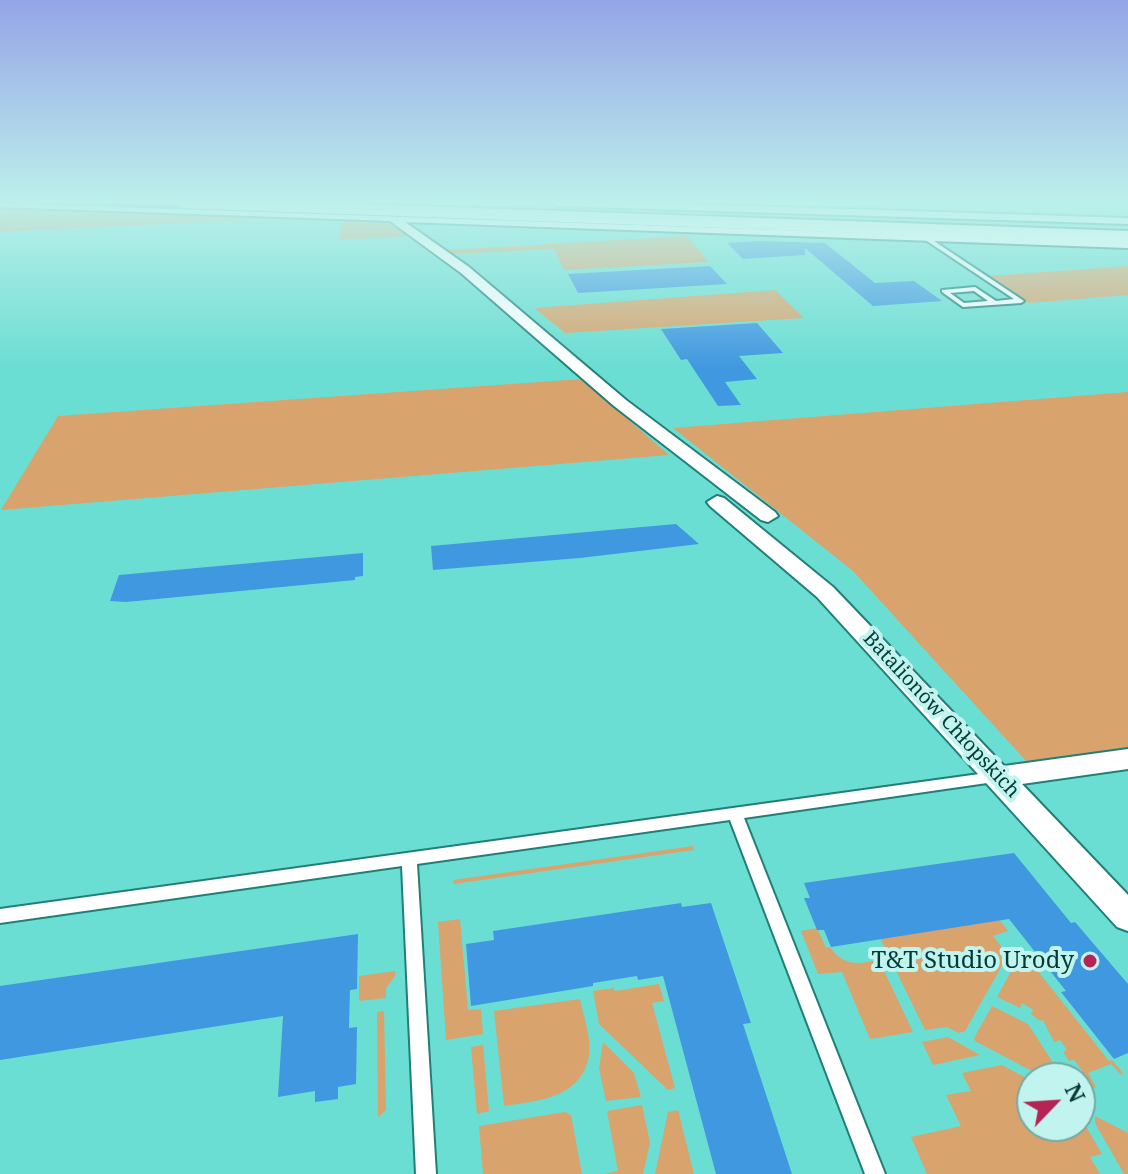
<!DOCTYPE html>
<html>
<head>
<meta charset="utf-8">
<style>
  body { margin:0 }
  #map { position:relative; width:1128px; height:1174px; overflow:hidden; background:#6bded3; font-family:"Noto Serif",serif }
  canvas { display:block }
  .north { position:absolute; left:1016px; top:1062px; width:80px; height:80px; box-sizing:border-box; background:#c1f4ee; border:2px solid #75aaa4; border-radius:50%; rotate:65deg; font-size:22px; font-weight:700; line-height:32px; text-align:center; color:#033a35 }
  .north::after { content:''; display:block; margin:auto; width:28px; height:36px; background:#b42555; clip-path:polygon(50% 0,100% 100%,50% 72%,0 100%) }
</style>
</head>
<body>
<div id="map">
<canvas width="1128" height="1174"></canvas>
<div class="north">N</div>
</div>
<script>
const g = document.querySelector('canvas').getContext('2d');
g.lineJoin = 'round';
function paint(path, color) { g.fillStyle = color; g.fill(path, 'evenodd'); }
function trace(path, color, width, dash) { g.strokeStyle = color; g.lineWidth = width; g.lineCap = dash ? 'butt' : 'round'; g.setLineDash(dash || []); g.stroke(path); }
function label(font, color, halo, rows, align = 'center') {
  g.font = font + ' "Noto Serif",serif'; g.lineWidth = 8; g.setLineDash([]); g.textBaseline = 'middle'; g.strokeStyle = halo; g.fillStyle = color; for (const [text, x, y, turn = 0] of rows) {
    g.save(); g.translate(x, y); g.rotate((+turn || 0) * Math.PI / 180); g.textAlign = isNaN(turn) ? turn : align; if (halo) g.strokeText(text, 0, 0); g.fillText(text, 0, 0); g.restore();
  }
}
const green = new Path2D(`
  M 0,206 L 306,217 L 0,232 Z
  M 342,219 L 381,220 L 411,236 L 339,240 Z
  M 687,236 L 709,262 L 564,270 L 554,249 L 454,254 L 448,250 Z
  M 1128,266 L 1128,295 L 1029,303 L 989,276 Z
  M 775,290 L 804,318 L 565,333 L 534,308 Z
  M 582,379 L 669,455 L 1,510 L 58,416 Z
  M 1128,392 L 1128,749 L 1027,762 L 853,571 L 673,428 Z
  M 693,846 L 694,850 L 454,884 L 453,880 Z
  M 460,919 L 468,1010 L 481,1009 L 483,1034 L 446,1040 L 438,922 Z
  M 999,919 L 1008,931 L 993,936 L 1008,955 L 965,1031 L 959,1033 L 947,1027 L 925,1030 L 880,938 Z
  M 817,928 L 826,948 L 830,947 C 844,967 858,964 879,960 L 913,1032 L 870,1039 L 842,972 L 818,974 L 801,931 Z
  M 1022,951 L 1109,1061 L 1112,1060 L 1123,1073 L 1121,1075 L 1111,1064 L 1088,1073 L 1096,1087 L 1089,1089 L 1078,1074 L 1083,1072 L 1074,1060 L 1069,1061 L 1063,1052 L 1067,1050 L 1060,1040 L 1054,1042 L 1043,1020 L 1040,1021 L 1031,1014 L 1033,1010 L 1022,1003 L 1020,1008 L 997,997 Z
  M 395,971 L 395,976 L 386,988 L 386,998 L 359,1001 L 359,976 Z
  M 659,984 L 664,1001 L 652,1003 L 675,1088 L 668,1090 L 599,1024 L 593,991 L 614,988 L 615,991 Z
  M 580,999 C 583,1015 592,1039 589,1055 C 582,1098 538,1101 504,1106 L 494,1011 Z
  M 992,1006 L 1028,1024 L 1063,1078 L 1045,1078 L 975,1041 L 974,1038 Z
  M 384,1011 L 386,1110 L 378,1117 L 377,1012 Z
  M 948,1037 L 980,1055 L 933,1065 L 922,1042 Z
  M 603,1042 L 634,1073 L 641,1097 L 606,1101 L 599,1068 Z
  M 483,1045 L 489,1111 L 477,1114 L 471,1047 Z
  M 1002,1065 L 1032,1081 L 1032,1126 L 1080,1126 L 1080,1116 L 1102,1154 L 1090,1157 L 1100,1174 L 927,1174 L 911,1137 L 961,1126 L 946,1095 L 971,1091 L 962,1073 Z
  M 642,1105 L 650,1143 L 643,1174 L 604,1174 L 618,1171 L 607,1111 Z
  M 678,1110 L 694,1174 L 655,1174 L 668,1112 Z
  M 565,1112 L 571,1115 L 582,1174 L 483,1174 L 479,1126 Z
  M 1095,1116 L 1128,1133 L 1128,1174 L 1124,1174 L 1095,1123 Z`);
const stream = new Path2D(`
  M 73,203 L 189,207`);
const building = new Path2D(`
  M 759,241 L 825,243 L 875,283 L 914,281 L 942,301 L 873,306 L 805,248 L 805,255 L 743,259 L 727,243 Z
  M 710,266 L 727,284 L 578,293 L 568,274 Z
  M 757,323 L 783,353 L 739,356 L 757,379 L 725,382 L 741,405 L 718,406 L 687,359 L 681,360 L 661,329 Z
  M 676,524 L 699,544 L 580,558 L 433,570 L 431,546 Z
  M 363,553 L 363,576 L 355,577 L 355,580 L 126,602 L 110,601 L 119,575 Z
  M 1014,853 L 1071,923 L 1075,922 L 1128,984 L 1128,1053 L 1114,1059 L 1061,992 L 1066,991 L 1009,919 L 831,947 L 824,930 L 817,930 L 804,898 L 810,898 L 804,883 Z
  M 681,903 L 682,907 L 711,903 L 751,1023 L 743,1024 L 792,1174 L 716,1174 L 663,976 L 638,980 L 637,976 L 593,983 L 593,986 L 471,1006 L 466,944 L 494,940 L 493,931 Z
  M 358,934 L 357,989 L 350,990 L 349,1028 L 357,1027 L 356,1084 L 338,1087 L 338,1099 L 315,1102 L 315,1091 L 278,1097 L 283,1016 L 0,1060 L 0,986 Z`);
const lane = new Path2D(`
  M 924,237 L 928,237 L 1024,301 L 1021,303 L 963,307 L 942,292 L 942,290 L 975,287 L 996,301 L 1014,299 L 924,239 ZM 974,291 L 988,301 L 964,303 L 950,293 Z
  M 994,772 L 999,773 L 1001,777 L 999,781 L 994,782 L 744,818 L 885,1174 L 865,1174 L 730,820 L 417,864 L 436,1174 L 416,1174 L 402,866 L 0,923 L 0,909 Z`);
const street = new Path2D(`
  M 0,203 L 1128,242 L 1128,248 L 405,222 L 469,267 L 626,400 L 775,512 L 778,516 L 768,522 L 761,520 L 614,406 L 461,273 L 390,221 L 0,207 Z
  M 553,203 L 658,203 L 1128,218 L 1128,224 L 558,206 Z
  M 717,496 L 724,498 L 833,587 L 1004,766 L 1128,749 L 1128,769 L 1022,784 L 1128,895 L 1128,931 L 1117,927 L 817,597 L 710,506 L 707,502 Z`);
const highway = new Path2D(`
  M 175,203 L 335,203 L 1128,231 L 1128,243 L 184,208 Z`);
const markers = [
  [1090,961,8,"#b42555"]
];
const streetNames = [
  ["Batalionów Chłopskich",941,715,47]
];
const nearPoinames = [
  ["T&T Studio Urody",1074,961]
];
paint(green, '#d8a36d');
trace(stream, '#8373b1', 3);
paint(building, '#4098e0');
trace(lane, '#217f77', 4);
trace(street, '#217f77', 4);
trace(highway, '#217f77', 4);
paint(lane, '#fff');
paint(street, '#fff');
paint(highway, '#fff');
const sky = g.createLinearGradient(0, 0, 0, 367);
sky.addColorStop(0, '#95a4e7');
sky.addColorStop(0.55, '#bcf0eb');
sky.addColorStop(1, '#bcf0eb00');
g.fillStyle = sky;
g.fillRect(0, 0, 1128, 367);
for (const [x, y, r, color] of markers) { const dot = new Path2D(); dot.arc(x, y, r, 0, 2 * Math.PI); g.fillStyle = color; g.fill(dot); trace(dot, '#c1f4ee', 3); }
label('20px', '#033a35', '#c1f4ee', streetNames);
label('24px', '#033a35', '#c1f4ee', nearPoinames, 'right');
</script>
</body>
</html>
